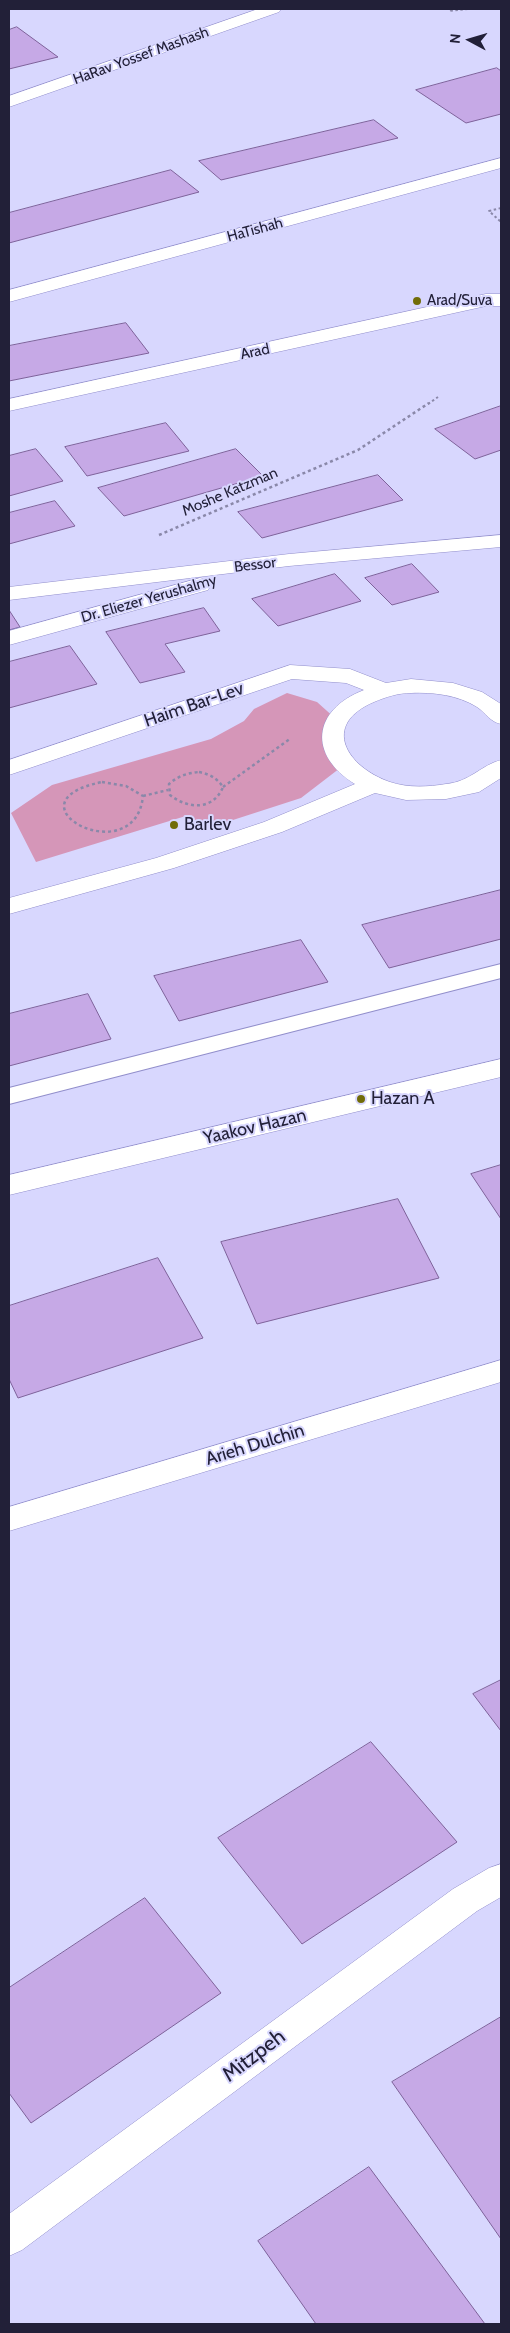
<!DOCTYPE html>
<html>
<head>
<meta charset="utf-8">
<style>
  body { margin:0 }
  #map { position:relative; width:510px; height:2333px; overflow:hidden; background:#d8d7fe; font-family:Cabin,sans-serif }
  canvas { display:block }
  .frame { position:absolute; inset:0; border:10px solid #222038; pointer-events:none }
  .north { position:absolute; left:445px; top:15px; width:50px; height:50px; -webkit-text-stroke:4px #d8d7fe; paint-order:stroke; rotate:276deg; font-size:14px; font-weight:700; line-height:20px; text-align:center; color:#222038 }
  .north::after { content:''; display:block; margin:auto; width:18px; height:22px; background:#222038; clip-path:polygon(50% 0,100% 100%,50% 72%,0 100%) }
</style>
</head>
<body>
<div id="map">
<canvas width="510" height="2333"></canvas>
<div class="frame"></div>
<div class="north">N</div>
</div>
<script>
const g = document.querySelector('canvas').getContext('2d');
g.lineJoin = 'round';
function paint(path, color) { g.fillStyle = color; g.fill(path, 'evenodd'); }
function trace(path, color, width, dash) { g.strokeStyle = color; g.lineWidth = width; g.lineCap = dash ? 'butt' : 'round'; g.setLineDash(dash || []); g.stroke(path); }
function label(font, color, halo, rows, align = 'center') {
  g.font = font + ' Cabin,sans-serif'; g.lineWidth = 4; g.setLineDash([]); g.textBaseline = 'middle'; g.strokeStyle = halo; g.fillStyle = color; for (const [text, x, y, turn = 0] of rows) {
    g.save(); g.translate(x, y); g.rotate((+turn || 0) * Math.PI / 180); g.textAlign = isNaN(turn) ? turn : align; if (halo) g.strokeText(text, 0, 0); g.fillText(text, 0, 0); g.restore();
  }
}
const green = new Path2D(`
  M 287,693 L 317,702 L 336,719 L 344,765 L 301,798 L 202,830 L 189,815 L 36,862 L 11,813 L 52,785 L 211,739 L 244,721 L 254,709 Z`);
const building = new Path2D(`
  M 17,27 L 58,57 L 9,69 L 9,30 Z
  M 497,68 L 501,71 L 501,114 L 466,123 L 416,90 Z
  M 374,120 L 398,138 L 221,180 L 199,161 Z
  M 171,170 L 199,192 L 9,243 L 9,213 Z
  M 126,323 L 149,353 L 9,381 L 9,346 Z
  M 501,406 L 501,450 L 475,459 L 435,429 Z
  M 166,423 L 189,451 L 87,476 L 65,447 Z
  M 36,449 L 63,481 L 9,496 L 9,456 Z
  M 236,449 L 263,476 L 124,516 L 98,488 Z
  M 378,475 L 403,500 L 262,538 L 238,512 Z
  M 55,501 L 75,526 L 9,544 L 9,513 Z
  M 412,564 L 439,592 L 392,605 L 365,578 Z
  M 335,574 L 361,601 L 278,626 L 252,599 Z
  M 204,608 L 220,631 L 165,644 L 185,672 L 140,683 L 106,632 Z
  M 9,610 L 20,627 L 9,630 Z
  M 70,646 L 97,684 L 9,708 L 9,662 Z
  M 501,890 L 501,939 L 389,968 L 362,925 Z
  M 301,940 L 328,982 L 179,1021 L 154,976 Z
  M 88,994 L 111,1039 L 9,1066 L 9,1014 Z
  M 501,1165 L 501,1219 L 471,1174 Z
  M 398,1199 L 439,1278 L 257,1324 L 221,1242 Z
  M 158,1258 L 203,1338 L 18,1398 L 9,1379 L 9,1306 Z
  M 501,1680 L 501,1731 L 473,1694 Z
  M 371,1742 L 457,1842 L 302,1944 L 218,1838 Z
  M 145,1898 L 221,1993 L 31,2123 L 9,2093 L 9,1988 Z
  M 501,2017 L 501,2239 L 392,2082 Z
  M 369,2167 L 485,2324 L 316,2324 L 258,2241 Z`);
const pathFar1 = new Path2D(`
  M 452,9 L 449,11 L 468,9
  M 501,208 L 489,211 L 501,222
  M 428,404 L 438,397`);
const path = new Path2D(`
  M 159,535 L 358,450 L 429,403
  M 199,772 C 209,774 217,778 223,787 C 213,811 188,809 170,795 L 169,784 C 178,776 187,773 199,772 Z
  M 102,782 L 126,786 L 143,796 C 135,874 0,803 102,782 Z
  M 223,787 L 291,738
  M 143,796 L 168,790`);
const service = new Path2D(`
  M 501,964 L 501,978 L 9,1104 L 9,1088 Z`);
const minor = new Path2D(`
  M 501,158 L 501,168 L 9,302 L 9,290 Z
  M 486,294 L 501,294 L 501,306 L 486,306 L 9,411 L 9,399 Z
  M 501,535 L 501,547 L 289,566 L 9,600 L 9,587 L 289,554 Z
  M 200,578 L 208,580 L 211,585 L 208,590 L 9,645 L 9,631 Z
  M 290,665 L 350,669 L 386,683 L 411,679 L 453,683 L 482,692 L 501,704 L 501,724 C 490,722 486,713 477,707 C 458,695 433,692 411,693 C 398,693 386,697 374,702 C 320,725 347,767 390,782 C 408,788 428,787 446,784 C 470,782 481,765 501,760 L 501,778 L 479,792 L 446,799 L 406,800 L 375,793 L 282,832 L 174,868 L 9,914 L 9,898 L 156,858 L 264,822 L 355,784 C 308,755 312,710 364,690 L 346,683 L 292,679 L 9,775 L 9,760 Z
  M 501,1059 L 501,1077 L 9,1195 L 9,1175 Z
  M 501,1360 L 501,1382 L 9,1531 L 9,1507 Z
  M 501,1864 L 501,1897 L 477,1911 L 22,2250 L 9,2256 L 9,2214 L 453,1889 L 489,1868 Z`);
const tertiary = new Path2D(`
  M 258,9 L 281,9 L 279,12 L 9,107 L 9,96 Z`);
const markers = [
  [417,301,5,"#716c09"],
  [174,825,5,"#716c09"],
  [361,1099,5,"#716c09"]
];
const farStreetnames = [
  ["HaRav Yossef Mashash",141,56,-20],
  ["HaTishah",255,230,-15],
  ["Arad",255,352,-12],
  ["Moshe Katzman",230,492,-23],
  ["Bessor",255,565,-7],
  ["Dr. Eliezer Yerushalmy",149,599,-16]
];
const farPoinames = [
  ["Arad/Suva",427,301]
];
const streetNames = [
  ["Haim Bar-Lev",194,705,-19],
  ["Yaakov Hazan",255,1127,-13],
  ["Arieh Dulchin",255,1445,-17]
];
const poiNames = [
  ["Barlev",184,825],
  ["Hazan A",371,1099]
];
const nearStreetnames = [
  ["Mitzpeh",254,2056,-37]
];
paint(green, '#d596b8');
paint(building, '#c6a9e6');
trace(building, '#7e629a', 1);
trace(service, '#918ecb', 2);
trace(minor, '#918ecb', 1);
trace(tertiary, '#918ecb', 1);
trace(pathFar1, '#8a88a9', 2, [2.5, 2.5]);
trace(path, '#8a88a9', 2.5, [3, 3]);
paint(service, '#fff');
paint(minor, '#fff');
paint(tertiary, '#fff');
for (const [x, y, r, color] of markers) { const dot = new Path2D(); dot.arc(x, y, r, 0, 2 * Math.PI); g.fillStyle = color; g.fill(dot); trace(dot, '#d8d7fe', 2); }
label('15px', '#222038', '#d8d7fe', farStreetnames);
label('15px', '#222038', '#d8d7fe', farPoinames, 'left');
label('18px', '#222038', '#d8d7fe', streetNames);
label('18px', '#222038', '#d8d7fe', poiNames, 'left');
label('21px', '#222038', '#d8d7fe', nearStreetnames);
</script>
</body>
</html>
